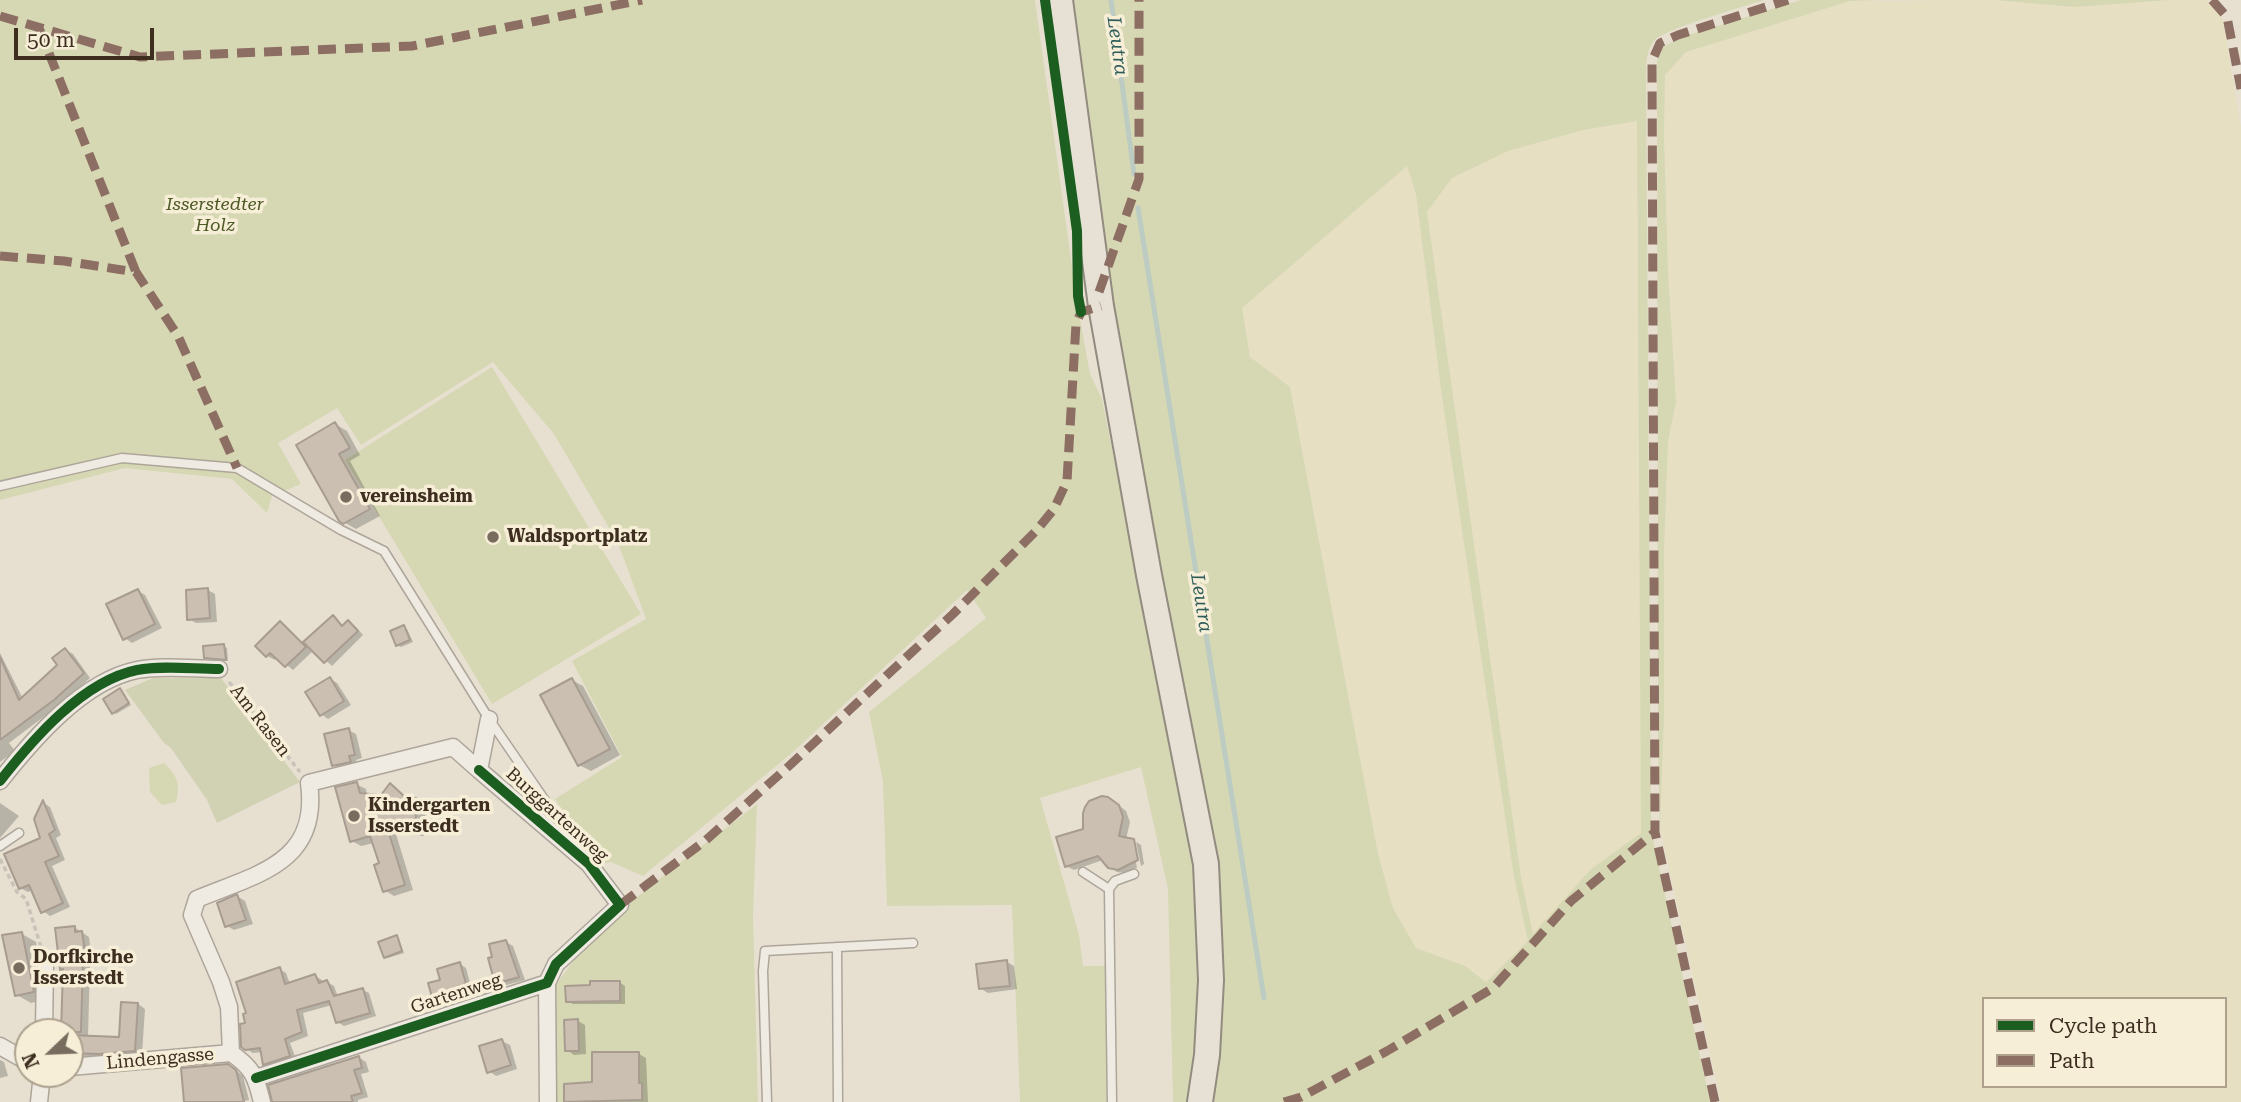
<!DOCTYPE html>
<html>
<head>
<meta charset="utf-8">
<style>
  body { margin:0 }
  #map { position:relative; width:2241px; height:1102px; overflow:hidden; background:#e7e0d1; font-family:"Roboto Serif",serif }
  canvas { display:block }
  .legend { position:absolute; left:1982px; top:997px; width:245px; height:91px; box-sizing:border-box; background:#f7eed8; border:2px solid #ada18e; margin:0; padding:9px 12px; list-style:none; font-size:21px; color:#3d2e20 }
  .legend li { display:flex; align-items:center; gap:14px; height:35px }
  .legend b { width:35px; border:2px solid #ada18e }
  .north { position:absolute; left:14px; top:1018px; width:70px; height:70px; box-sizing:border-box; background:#f7eed8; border:2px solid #ada18e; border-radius:50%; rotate:247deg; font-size:19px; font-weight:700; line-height:28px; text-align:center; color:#3d2e20 }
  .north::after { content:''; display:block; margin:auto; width:24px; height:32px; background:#786c5e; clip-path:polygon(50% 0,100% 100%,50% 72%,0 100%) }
  .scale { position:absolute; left:14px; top:28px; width:140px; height:32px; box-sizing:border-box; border:4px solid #3d2e20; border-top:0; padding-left:9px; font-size:21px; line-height:24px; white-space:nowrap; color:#3d2e20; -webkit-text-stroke:5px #f7eed8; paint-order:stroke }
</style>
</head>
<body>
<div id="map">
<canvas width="2241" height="1102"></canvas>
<ul class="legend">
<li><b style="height:9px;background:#1b5e20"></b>Cycle path</li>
<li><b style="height:9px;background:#8d6e63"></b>Path</li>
</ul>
<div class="north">N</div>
<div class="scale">50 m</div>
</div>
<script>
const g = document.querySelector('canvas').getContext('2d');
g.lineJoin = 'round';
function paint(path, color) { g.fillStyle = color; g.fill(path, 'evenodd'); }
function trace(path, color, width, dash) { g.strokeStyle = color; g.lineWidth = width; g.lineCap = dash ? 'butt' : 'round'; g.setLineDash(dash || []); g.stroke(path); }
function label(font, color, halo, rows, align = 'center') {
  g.font = font + ' "Roboto Serif",serif'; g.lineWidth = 7; g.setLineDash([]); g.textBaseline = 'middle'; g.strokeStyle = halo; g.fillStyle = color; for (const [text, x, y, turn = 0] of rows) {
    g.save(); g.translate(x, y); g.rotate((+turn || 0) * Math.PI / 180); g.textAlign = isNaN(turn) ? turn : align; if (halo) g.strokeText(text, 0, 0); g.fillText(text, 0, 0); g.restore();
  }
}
const farmland = new Path2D(`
  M 1994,0 L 2074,7 L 2170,0 L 2206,0 L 2223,19 L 2241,127 L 2241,1102 L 1721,1102 L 1660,828 L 1664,718 L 1664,550 L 1668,441 L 1676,402 L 1668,272 L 1664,136 L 1665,75 L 1686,52 L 1850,1 ZM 1984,999 L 2225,999 L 2225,1086 L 1984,1086 Z
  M 1637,121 L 1641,833 L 1591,869 L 1533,935 L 1521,877 L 1427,212 L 1452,178 L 1508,151 L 1583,130 Z
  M 1407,166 L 1416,193 L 1442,397 L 1514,877 L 1528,941 L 1486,982 L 1465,966 L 1416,948 L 1393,908 L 1378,854 L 1290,387 L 1250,357 L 1242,308 Z`);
const green = new Path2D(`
  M 0,0 L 1035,0 L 1077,303 L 1090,374 L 1102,399 L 1196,865 L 1200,978 L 1198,1055 L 1190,1102 L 1173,1102 L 1168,889 L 1141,767 L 1040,798 L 1079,935 L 1083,966 L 1106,966 L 1107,1102 L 1020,1102 L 1012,905 L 887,906 L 883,781 L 869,712 L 986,618 L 967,590 L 793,752 L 643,876 L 611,862 L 600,864 L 555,799 L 622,757 L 572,661 L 646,619 L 618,543 L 554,434 L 493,362 L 361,445 L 337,408 L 278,443 L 301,484 L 272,496 L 267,513 L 232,479 L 125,468 L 0,500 Z
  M 1072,0 L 1764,0 C 1743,7 1667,28 1655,40 C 1648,47 1647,57 1646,66 L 1651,830 L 1710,1102 L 1211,1102 L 1222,976 L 1124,379 ZM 1637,121 L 1641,833 L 1591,869 L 1533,934 L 1521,877 L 1427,212 L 1452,178 L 1508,151 L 1583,130 ZM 1407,166 L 1416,194 L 1442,397 L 1514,877 L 1528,941 L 1486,982 L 1465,966 L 1416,948 L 1393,908 L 1378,854 L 1290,387 L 1250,357 L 1242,308 Z
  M 1801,0 L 1883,0 L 1850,1 L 1686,52 L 1665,75 L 1664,136 L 1668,272 L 1676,402 L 1668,441 L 1664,550 L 1664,718 L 1660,828 L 1658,740 L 1657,62 L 1662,48 L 1679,38 Z
  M 1994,0 L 2170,0 L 2074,7 Z
  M 492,367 L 641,614 L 492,704 L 345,460 Z
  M 164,763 C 177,775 181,785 176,802 L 162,805 L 150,792 L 149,768 Z
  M 757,804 L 753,916 L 758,1102 L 557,1102 L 555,987 C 600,915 690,857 757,804 Z`);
const cemetery = new Path2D(`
  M 153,678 L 221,678 L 300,782 L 217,823 L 207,800 L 171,748 L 164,743 L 125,690 Z`);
const shadow = new Path2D(`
  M 335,424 L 347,431 L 360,455 L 350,461 L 380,516 L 356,529 L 340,520 Z
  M 208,590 L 215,594 L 217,622 L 196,623 L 189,619 Z
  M 138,591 L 145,595 L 162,628 L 132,643 L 125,638 Z
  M 333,617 L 344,626 L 348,622 L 355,626 L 363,635 L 332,666 L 314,650 L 293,670 L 277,657 L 275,660 L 267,656 L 280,623 L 304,644 Z
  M 404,627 L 407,629 L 413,642 L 401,647 L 397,645 Z
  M 224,646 L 227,648 L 228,661 L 206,657 Z
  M 65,650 L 73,654 L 90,678 L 62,703 L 9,743 L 15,751 L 0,762 L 0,653 L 23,699 L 60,665 Z
  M 330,679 L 337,683 L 351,705 L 328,719 L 321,714 Z
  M 572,680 L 583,686 L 620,755 L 591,771 L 579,765 Z
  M 120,690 L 131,705 L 116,714 L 113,712 Z
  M 348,730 L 356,734 L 362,758 L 356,760 L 357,765 L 341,770 L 333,765 Z
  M 356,784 L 366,789 L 367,796 L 382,797 L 391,785 L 409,799 L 417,800 L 426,805 L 424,836 L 396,834 L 413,890 L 394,896 L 384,890 L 381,864 L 374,843 L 361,846 L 352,841 Z
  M 0,803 L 19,816 L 0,838 Z
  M 44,803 L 50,807 L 61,835 L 56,838 L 65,860 L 52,866 L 70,907 L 50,916 L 43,911 L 33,890 L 28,892 L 20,888 L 43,839 Z
  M 1116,803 L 1126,811 L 1130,822 L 1126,839 L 1132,840 L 1137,868 L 1126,873 L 1117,872 L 1103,860 L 1074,870 L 1066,866 L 1085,830 Z
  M 1136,842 L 1141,845 L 1144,864 L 1141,866 Z
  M 237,896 L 245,901 L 253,924 L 234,930 L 227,926 Z
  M 74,927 L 89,937 L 92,962 L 90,963 L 88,1037 L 121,1039 L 138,1004 L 145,1009 L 142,1054 L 70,1057 L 70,1032 L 63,1032 L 65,970 L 62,969 Z
  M 22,934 L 36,942 L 47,999 L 31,1003 L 17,995 Z
  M 396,937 L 399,939 L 404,953 L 388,958 L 385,957 Z
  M 506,942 L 513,946 L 525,980 L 503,986 L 497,983 Z
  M 1007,962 L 1014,966 L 1017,989 L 988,993 L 980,988 Z
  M 460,964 L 466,968 L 471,987 L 461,989 L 464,999 L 441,1006 L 436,1003 L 442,981 Z
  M 279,969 L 286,973 L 290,984 L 315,976 L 322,980 L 323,984 L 327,982 L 334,986 L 338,997 L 363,990 L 369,993 L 376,1016 L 344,1026 L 337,1022 L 332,1005 L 303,1013 L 308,1036 L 290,1043 L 296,1059 L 271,1067 L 265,1063 L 262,1052 L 253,1053 L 243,1047 L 247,1024 Z
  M 619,982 L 625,986 L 625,1004 L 573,1004 L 567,1001 Z
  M 578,1021 L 585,1025 L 586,1054 L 574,1055 L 567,1050 Z
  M 502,1041 L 510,1045 L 517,1069 L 496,1076 L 489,1071 Z
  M 639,1054 L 646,1058 L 648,1102 L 565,1101 Z
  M 358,1057 L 366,1062 L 369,1072 L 361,1074 L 368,1097 L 358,1100 L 358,1102 L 274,1102 Z
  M 0,1060 L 4,1062 L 8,1076 L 0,1078 Z
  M 236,1070 L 243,1076 L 249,1100 L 240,1102 L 186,1102 Z`);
const stream = new Path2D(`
  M 1111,0 L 1134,174
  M 1138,208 L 1264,998`);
const building = new Path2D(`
  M 335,422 L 350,448 L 339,454 L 370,509 L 343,524 L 339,521 L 296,445 Z
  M 208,588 L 210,618 L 187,620 L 186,590 Z
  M 138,589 L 155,624 L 123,640 L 106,604 Z
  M 333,615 L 342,626 L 348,620 L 358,631 L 324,663 L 303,642 Z
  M 280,621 L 306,647 L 285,667 L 270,653 L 266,657 L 255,646 Z
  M 404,625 L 410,640 L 396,646 L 390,631 Z
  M 224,644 L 226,660 L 204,658 L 203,646 Z
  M 65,648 L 84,673 L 54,700 L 0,740 L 0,657 L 19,700 L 57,665 L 52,658 Z
  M 330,677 L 344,701 L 320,716 L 305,692 Z
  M 572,678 L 610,749 L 578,766 L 540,695 Z
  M 120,688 L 129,703 L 112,714 L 103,699 Z
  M 349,728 L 355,755 L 349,756 L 351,762 L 332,766 L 324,734 Z
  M 357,782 L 360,793 L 381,795 L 390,783 L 405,797 L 417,798 L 415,832 L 388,830 L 405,885 L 383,892 L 374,865 L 379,863 L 370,836 L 350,842 L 335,787 Z
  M 1102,796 L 1108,797 L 1119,805 L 1123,817 L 1119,836 L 1134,839 L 1138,860 L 1118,870 L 1108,868 L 1098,856 L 1065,867 L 1056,837 L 1083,829 L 1083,813 L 1085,807 L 1089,801 Z
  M 43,800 L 55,830 L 49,834 L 59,856 L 45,862 L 63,903 L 41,913 L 29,885 L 19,889 L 4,854 L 40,838 L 34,819 Z
  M 237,894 L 246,920 L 225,927 L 217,903 Z
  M 75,926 L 75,932 L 82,931 L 86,959 L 83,959 L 81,1032 L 61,1032 L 63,969 L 60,970 L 55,928 Z
  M 22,932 L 34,992 L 15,996 L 2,935 Z
  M 397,935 L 402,951 L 384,958 L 378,942 Z
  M 506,940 L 519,977 L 495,984 L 488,958 L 492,957 L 489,944 Z
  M 1007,960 L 1010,986 L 979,989 L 976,964 Z
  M 460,962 L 466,984 L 456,987 L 459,996 L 434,1004 L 428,983 L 440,980 L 437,969 Z
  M 280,967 L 285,984 L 315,974 L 319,983 L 327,980 L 334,996 L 363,988 L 370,1013 L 336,1023 L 329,1001 L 297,1010 L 302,1032 L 285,1039 L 290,1056 L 263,1065 L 260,1048 L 245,1050 L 241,1047 L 240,1024 L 245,1023 L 243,1014 L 246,1013 L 236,982 Z
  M 590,981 L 620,981 L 620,1001 L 566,1002 L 565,986 L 590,985 Z
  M 121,1002 L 138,1003 L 135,1051 L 99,1054 L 70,1053 L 70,1035 L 119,1037 Z
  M 578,1019 L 579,1051 L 565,1051 L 564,1020 Z
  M 502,1039 L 511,1065 L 487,1073 L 479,1046 Z
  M 592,1052 L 639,1052 L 639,1083 L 642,1083 L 642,1100 L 564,1102 L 564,1084 L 592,1082 Z
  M 359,1056 L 362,1068 L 354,1070 L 362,1093 L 351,1096 L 353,1102 L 272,1102 L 268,1085 Z
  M 228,1064 L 236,1070 L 244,1102 L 184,1102 L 181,1068 Z`);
const path = new Path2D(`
  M 229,682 L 300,772
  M 0,859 L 17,892 L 26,899 L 41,947`);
const lane = new Path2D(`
  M 0,486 L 122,458 L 237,468 L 341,530 L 384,551 L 489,719 L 577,847
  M 0,846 L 19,833
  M 1083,872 L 1109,889 L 1112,1102
  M 1109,889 L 1115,881 L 1134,874
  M 837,947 L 838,1102
  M 767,1102 L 763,971 L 765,951 L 913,943`);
const street = new Path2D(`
  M 0,781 C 33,739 83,681 137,670 C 163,665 193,669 219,669
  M 547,983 L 548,1102
  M 44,1032 L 45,963
  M 0,1046 L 28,1062
  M 231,1053 L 229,1007 L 221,982 L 192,915 L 197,899 C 257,874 320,863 309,783 L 453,747 L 479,770 L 489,719
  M 70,1067 L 231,1053 C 253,1068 256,1077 262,1102
  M 256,1078 L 547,983 L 556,964 L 620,905 L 589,864 L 479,770
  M 39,1102 L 42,1074`);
const primary = new Path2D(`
  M 1060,0 L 1101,306 L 1149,575 L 1206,864 L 1211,980 L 1207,1055 L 1200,1102`);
const quiet = new Path2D(`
  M 2212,0 L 2227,17 L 2241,89
  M 0,16 L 140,57 L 412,46 L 642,0
  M 39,28 L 136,272
  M 0,256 L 64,261 L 136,272 L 178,336 L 237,468
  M 1099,292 L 1139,179 L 1139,0
  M 620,905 L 706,840 L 789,766 L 953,614 L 1036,531 L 1054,509 L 1067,481 L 1076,324 L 1081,312 L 1101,306
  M 1284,1102 L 1301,1097 L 1387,1051 L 1493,988 L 1571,901 L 1655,832
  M 1715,1102 L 1655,832 L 1652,61 L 1660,43 L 1678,35 L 1788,0`);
const cycleway = new Path2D(`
  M 1045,0 L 1077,231 L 1078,296 L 1081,312
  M 0,781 C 33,739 83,681 137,670 C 163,665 193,669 219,669
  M 256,1078 L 547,983 L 556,964 L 620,905 L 589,864 L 479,770`);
const markers = [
  [346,497,7,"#786c5e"],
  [493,537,7,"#786c5e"],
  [354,816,7,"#786c5e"],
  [19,968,7,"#786c5e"]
];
const parkNames = [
  ["Isserstedter",215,205],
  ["Holz",215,226]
];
const poiNames = [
  ["vereinsheim",360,497],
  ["Waldsportplatz",507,537],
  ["Kindergarten",368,806],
  ["Isserstedt",368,827],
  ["Dorfkirche",33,958],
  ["Isserstedt",33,979]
];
const streetNames = [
  ["Am Rasen",260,721,52],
  ["Burggartenweg",557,815,42],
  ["Gartenweg",456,994,-18],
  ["Lindengasse",160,1059,-5]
];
const waterNames = [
  ["Leutra",1117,46,82],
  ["Leutra",1201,603,81]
];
paint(farmland, '#e6dfc2');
paint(green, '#d6d7b3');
paint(cemetery, '#d1d1b3');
paint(shadow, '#0003');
trace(stream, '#bcccc2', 5);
paint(building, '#cbbfb2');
trace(building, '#a89c90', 2);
trace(lane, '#ada599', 11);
trace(street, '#ada599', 19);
trace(primary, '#928b80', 28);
trace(path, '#c8c2b9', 3.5, [5, 3.5]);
trace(lane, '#efebe3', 8);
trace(street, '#efebe3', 16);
trace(primary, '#e6e1d4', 24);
trace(quiet, '#8d6e63', 9, [18, 9]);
trace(cycleway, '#1b5e20', 10);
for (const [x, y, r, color] of markers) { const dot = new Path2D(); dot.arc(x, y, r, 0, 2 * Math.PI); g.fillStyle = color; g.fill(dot); trace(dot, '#f7eed8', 2.5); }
label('italic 18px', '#4d5a26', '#f7eed8', parkNames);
label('bold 18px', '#3d2e20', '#f7eed8', poiNames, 'left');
label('18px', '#3d2e20', '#f7eed8', streetNames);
label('italic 19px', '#2f5d5a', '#f7eed8', waterNames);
</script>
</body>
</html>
